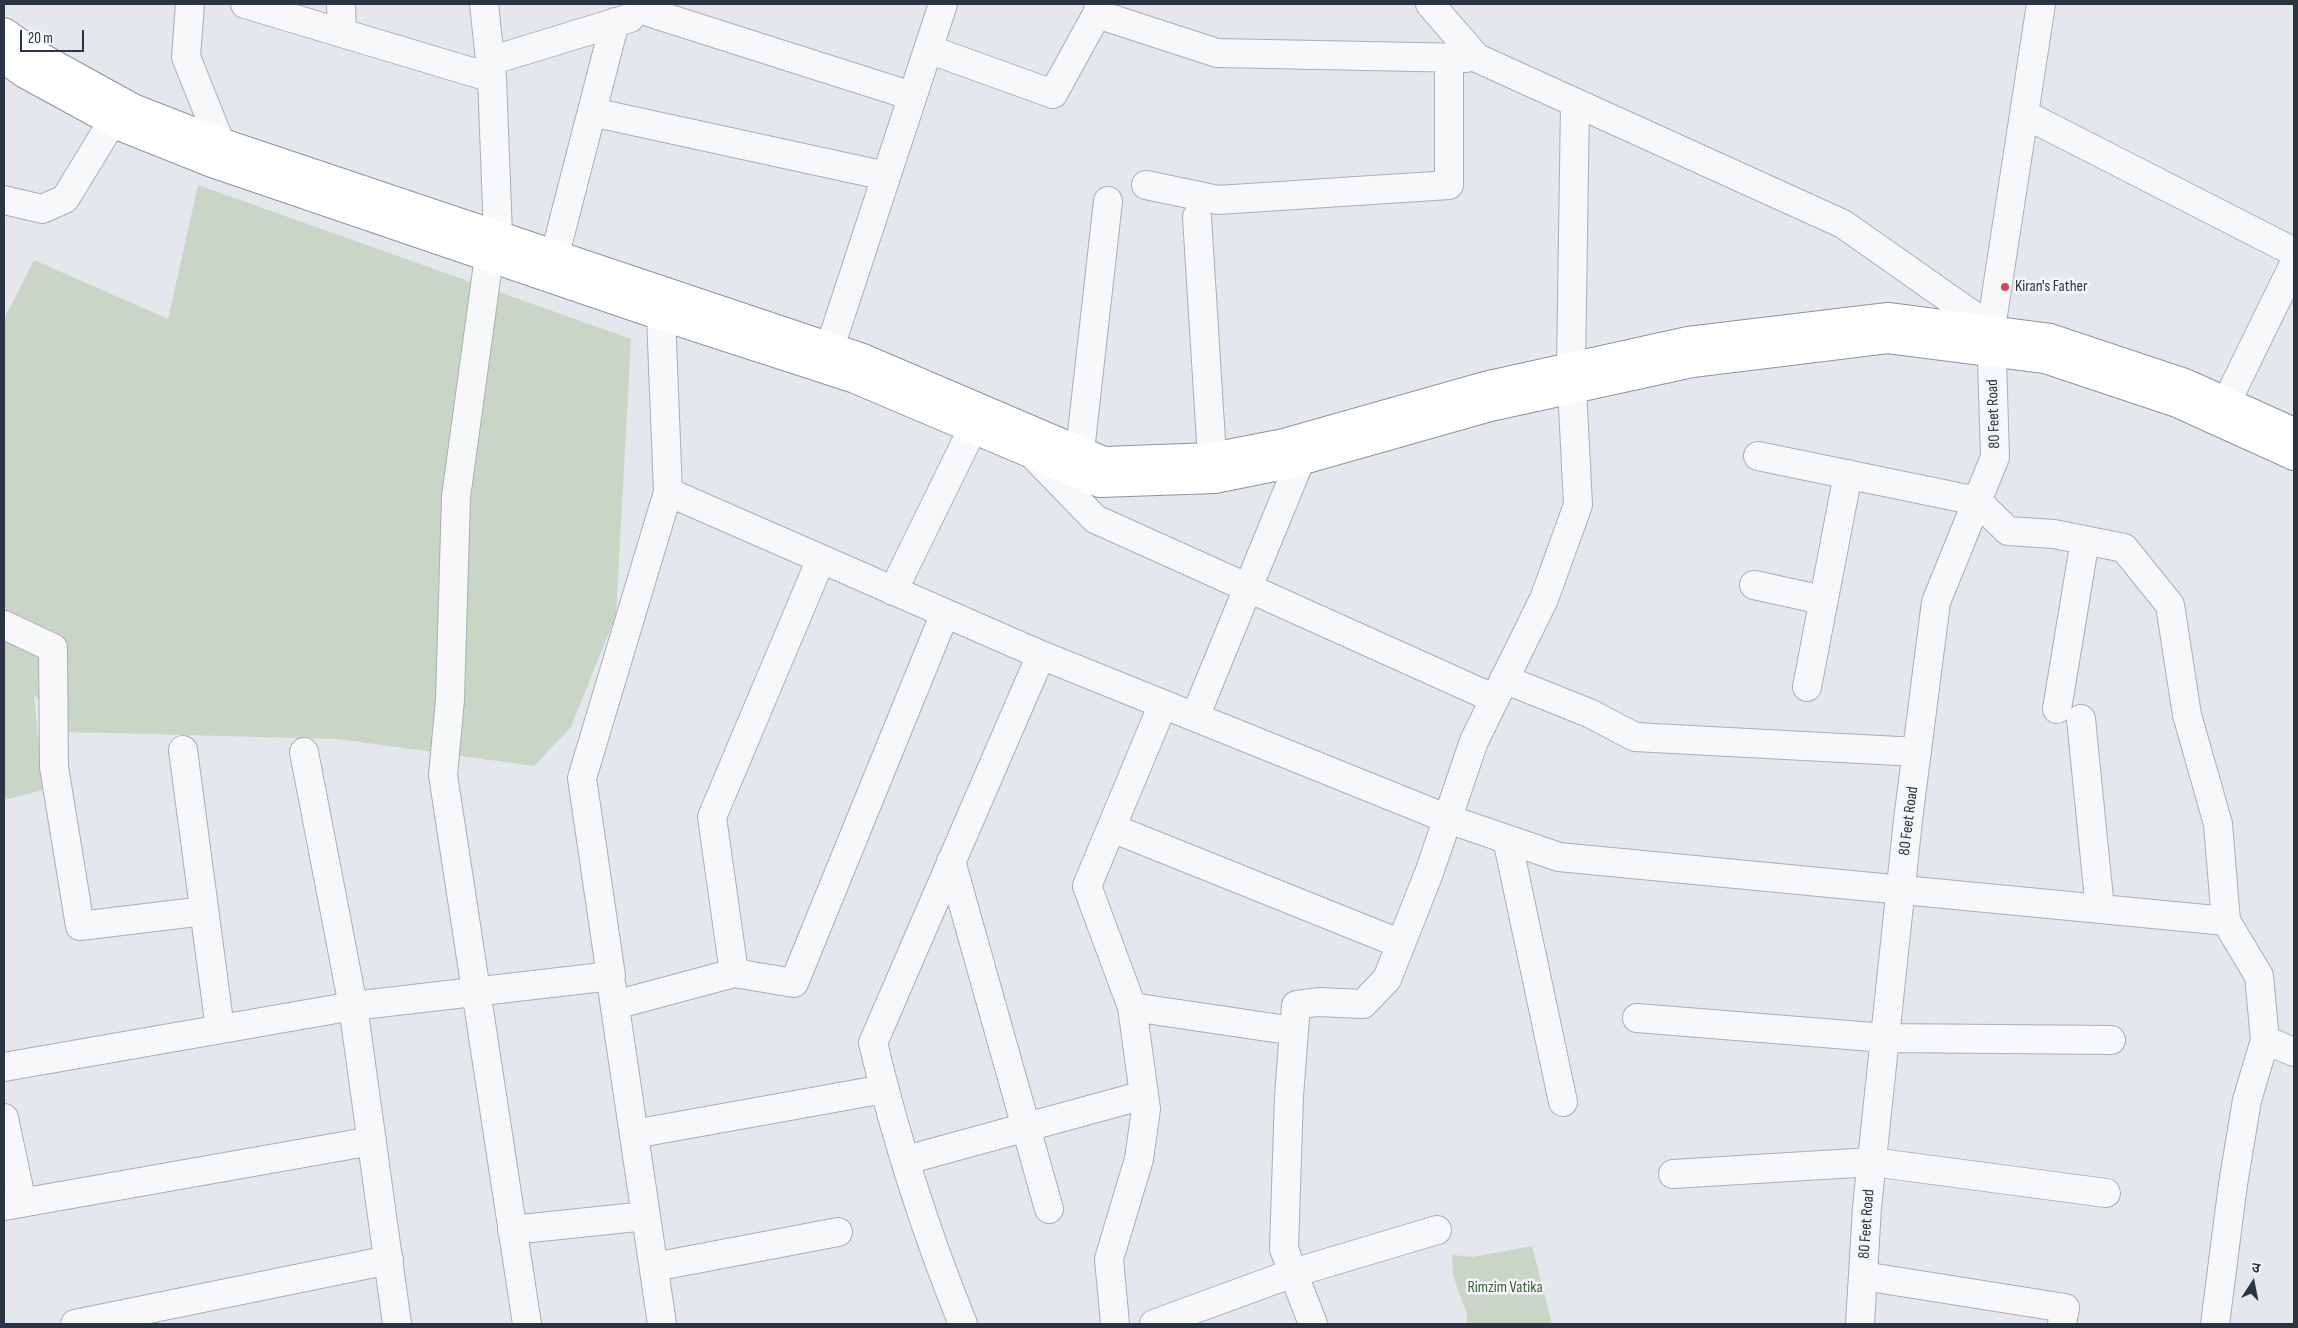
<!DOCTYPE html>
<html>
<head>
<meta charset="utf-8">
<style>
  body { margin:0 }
  #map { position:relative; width:2298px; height:1328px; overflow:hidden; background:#e4e7ec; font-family:"Sofia Sans Condensed","Noto Sans Devanagari",sans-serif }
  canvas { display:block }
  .frame { position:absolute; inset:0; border:5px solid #2b3445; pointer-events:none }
  .north { position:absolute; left:2228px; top:1258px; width:50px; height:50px; -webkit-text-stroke:4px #f4f6f9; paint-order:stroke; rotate:11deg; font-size:14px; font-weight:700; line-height:20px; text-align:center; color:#2b3445 }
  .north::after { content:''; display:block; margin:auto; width:18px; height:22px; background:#2b3445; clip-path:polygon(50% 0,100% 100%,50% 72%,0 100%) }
  .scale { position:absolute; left:20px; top:30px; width:64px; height:22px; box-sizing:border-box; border:2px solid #2b3445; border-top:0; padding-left:6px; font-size:15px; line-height:18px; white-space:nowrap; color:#2b3445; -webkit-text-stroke:4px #f4f6f9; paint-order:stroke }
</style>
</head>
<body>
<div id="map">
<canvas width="2298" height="1328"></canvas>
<div class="frame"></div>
<div class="north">उ</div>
<div class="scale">20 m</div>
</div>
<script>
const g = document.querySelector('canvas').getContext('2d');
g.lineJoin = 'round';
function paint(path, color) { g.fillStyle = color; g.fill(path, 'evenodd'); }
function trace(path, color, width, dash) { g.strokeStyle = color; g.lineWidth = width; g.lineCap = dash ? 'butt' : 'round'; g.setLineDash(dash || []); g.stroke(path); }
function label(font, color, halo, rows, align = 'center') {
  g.font = font + ' "Sofia Sans Condensed",sans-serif'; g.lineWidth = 5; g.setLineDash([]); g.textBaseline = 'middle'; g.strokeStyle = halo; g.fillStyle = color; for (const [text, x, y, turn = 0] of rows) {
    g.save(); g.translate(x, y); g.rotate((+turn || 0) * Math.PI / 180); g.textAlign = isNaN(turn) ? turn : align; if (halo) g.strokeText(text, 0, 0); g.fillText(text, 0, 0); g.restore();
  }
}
const green = new Path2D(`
  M 198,185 L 631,339 L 616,615 L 571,727 L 534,766 L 338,739 L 67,732 L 34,694 L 43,790 L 4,800 L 4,319 L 34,260 L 168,319 Z
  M 1532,1246 L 1552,1324 L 1467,1324 L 1467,1314 L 1453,1276 L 1452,1255 L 1473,1257 Z`);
const minor = new Path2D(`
  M 190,4 L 186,57 L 220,142
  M 245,4 L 492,78 L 498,235
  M 341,4 L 342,33
  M 484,4 L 492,78
  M 1099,4 L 1097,14 L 1217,53 L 1466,58
  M 1430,4 L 1477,58 L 1843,224 L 1991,328
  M 648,12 L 912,96
  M 928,49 L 1053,94 L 1097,14
  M 490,61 L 630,18
  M 592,112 L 886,176
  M 2024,114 L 2294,252
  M 1146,185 L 1218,200 L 1449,185 L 1449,57
  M 4,200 L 42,209 L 65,199 L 112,122
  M 1197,217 L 1212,457
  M 555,254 L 615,22
  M 489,257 L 456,497 L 450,700 L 443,775 L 527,1324
  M 669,296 L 661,316 L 668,492 L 1041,655 L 1448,819 L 1559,857 L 2226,921
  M 830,347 L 943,4
  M 2227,401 L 2294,264
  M 1080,451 L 1108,201
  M 1758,456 L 1977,501 L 2008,531 L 2054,534 L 2124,548 L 2170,605 L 2187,715 L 2218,824 L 2226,921 L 2259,976 L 2265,1040
  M 1035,457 L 1095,519 L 1495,699
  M 1754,585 L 1823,600
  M 893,591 L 972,430
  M 4,625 L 53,648 L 54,767 L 80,926 L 204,911
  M 1504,679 L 1589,713 L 1635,737 L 1917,752
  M 1807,687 L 1848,474
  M 1163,704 L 1087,886 L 1132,1007 L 1294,1031
  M 2057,709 L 2085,540
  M 1195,717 L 1300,461
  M 2081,719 L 2100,909
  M 183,750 L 220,1029
  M 304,752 L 353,1006 L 397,1324
  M 1112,828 L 1401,944
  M 1507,839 L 1563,1102
  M 951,861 L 1049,1209
  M 734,973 L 712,817 L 821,559
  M 612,987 L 662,1324
  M 615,1005 L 734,973 L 794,983 L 945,613
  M 1637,1018 L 1885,1038 L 2111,1040
  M 4,1067 L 353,1006 L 611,976 L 582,778 L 668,492
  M 4,1118 L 22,1203
  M 634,1134 L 884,1089
  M 906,1160 L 1144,1095
  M 1673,1174 L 1872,1162 L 2106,1193
  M 4,1206 L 372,1141
  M 512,1230 L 646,1216
  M 654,1267 L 838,1232
  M 1863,1276 L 2065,1308 L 2062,1324
  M 75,1324 L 389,1260
  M 963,1324 C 926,1233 896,1139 873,1043 L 1041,655
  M 1115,1324 L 1109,1259 L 1139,1159 L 1146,1109 L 1132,1007
  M 1154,1324 L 1293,1273 L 1437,1230
  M 1313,1324 L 1284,1249 L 1289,1096 L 1296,1005 L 1318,1002 L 1363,1004 L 1387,979 L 1429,873 L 1474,741 L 1544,599 L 1578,505 L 1571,368 L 1575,103
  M 1860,1324 L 1867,1207 L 1908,820 L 1936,602 L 1995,457 L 1991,328 L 2041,4
  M 2215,1324 L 2233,1184 L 2247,1100 L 2265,1040 L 2294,1052`);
const highway = new Path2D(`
  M 4,32 L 37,55 L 133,108 L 220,142 L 863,358 L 1104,461 L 1212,457 L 1284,443 L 1485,386 L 1688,341 L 1888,317 L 2050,338 L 2185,383 L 2294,432
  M 4,59 L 25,74 L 124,128 L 212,163 L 661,316 L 855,379 L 1100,483 L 1215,479 L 1289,464 L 1490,407 L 1692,363 L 1888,339 L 2045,359 L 2177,403 L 2294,456`);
const markers = [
  [2005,287,5,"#d1495b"]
];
const poiNames = [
  ["Kiran's Father",2015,287]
];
const streetNames = [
  ["80 Feet Road",1994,414,-92],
  ["80 Feet Road",1909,821,-83],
  ["80 Feet Road",1867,1224,-86]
];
const parkNames = [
  ["Rimzim Vatika",1505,1288]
];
paint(green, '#c9d6c5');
trace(minor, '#a9aeb7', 30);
trace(highway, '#8b94a3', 30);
trace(minor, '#f7f8fa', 28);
trace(highway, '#fff', 28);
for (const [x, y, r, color] of markers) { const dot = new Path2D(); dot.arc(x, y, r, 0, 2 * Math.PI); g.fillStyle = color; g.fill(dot); trace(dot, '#f4f6f9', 2); }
label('16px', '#2b3445', '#f4f6f9', poiNames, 'left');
label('16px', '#2b3445', '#f4f6f9', streetNames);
label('16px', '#3f6138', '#f4f6f9', parkNames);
</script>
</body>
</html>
